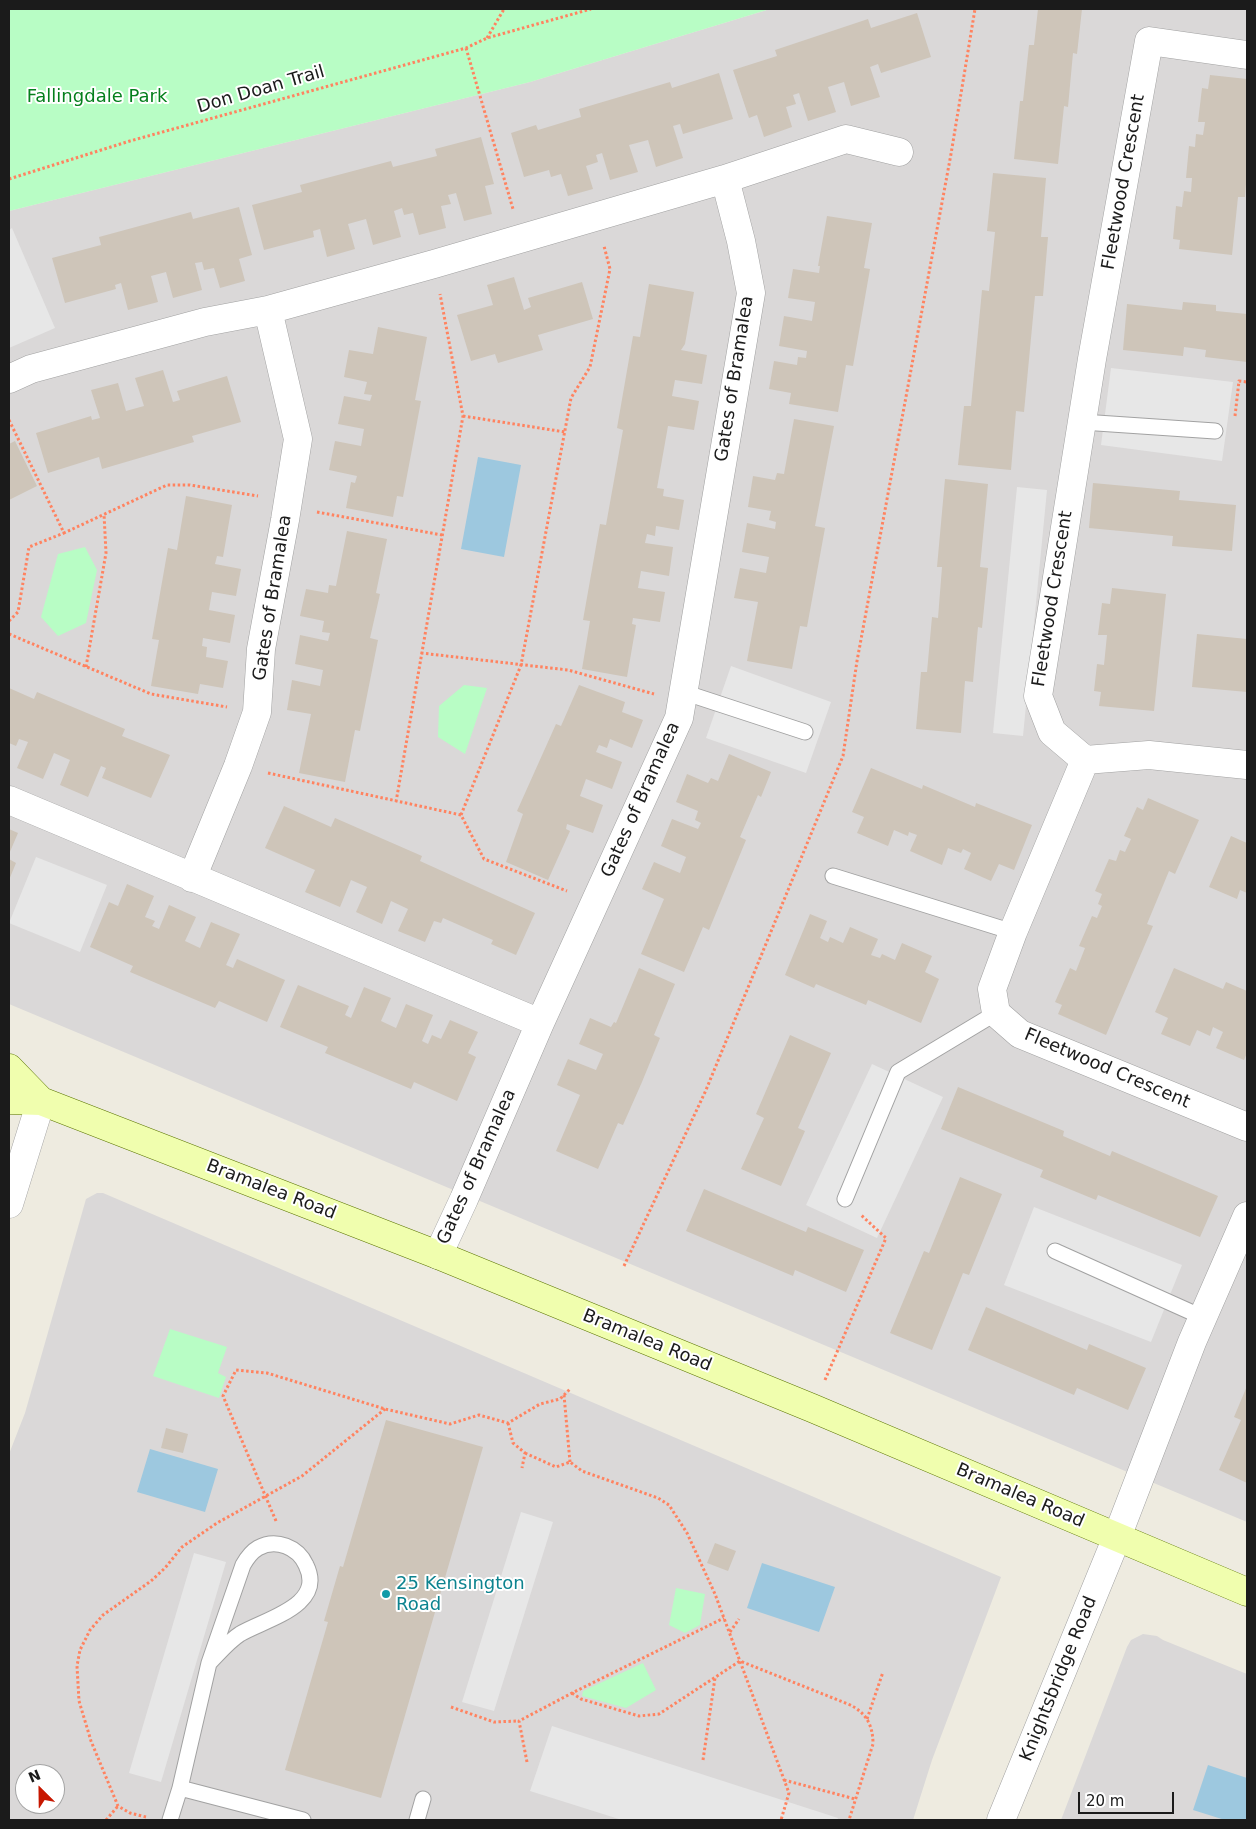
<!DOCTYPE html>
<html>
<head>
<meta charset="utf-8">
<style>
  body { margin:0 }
  #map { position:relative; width:1256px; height:1829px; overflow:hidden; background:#eeebe0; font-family:"DejaVu Sans",sans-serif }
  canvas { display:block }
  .frame { position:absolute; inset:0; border:10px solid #1b1b1b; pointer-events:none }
  .north { position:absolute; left:15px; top:1764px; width:50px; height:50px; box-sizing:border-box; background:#fff; border:1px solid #a4a4a4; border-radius:50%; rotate:337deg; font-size:14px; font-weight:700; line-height:20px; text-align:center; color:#1b1b1b }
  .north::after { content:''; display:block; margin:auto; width:18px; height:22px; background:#c71700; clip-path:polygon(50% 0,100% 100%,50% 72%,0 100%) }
  .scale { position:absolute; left:1078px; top:1792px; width:96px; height:22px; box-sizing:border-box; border:2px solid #1b1b1b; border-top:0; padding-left:6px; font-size:15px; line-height:18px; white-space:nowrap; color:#1b1b1b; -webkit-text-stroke:4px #fff; paint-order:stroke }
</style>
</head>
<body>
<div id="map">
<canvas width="1256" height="1829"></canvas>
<div class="frame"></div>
<div class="north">N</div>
<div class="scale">20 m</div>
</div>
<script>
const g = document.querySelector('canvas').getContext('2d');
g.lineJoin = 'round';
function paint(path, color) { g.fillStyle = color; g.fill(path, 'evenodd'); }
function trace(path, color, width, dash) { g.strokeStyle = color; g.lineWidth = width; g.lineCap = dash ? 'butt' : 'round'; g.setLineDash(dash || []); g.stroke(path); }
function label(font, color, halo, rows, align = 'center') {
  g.font = font + ' "DejaVu Sans",sans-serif'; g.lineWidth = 4; g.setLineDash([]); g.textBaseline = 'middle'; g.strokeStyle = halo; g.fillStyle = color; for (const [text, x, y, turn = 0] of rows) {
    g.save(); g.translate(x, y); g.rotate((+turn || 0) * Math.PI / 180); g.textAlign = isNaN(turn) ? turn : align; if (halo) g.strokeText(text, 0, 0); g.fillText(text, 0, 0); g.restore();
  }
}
const residential = new Path2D(`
  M 770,9 L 1247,9 L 1247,1522 L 9,1004 L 9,211 L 530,82 Z
  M 97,1193 L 103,1193 L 1001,1577 L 932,1760 L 913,1820 L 9,1820 L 9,1454 L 25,1413 L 86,1199 ZM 25,1774 L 55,1774 L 55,1804 L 25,1804 Z
  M 1143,1634 L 1157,1636 L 1163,1640 L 1247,1674 L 1247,1820 L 1061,1820 L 1127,1647 L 1131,1640 Z`);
const park = new Path2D(`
  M 9,9 L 770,9 L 530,82 L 9,211 Z
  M 85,547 L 97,570 L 86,623 L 58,636 L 41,617 L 58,554 Z
  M 464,685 L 487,688 L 465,754 L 438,737 L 439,706 Z
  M 170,1329 L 227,1347 L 218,1373 L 226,1377 L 219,1398 L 153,1376 Z
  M 676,1588 L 705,1594 L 700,1625 L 685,1633 L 669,1625 Z
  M 643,1663 L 656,1690 L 626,1708 L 582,1696 L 583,1691 Z`);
const parking = new Path2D(`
  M 12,228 L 55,328 L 9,348 L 9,230 Z
  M 1111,368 L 1233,382 L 1222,461 L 1101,445 Z
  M 1017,487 L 1047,490 L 1023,736 L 993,733 Z
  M 731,666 L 831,702 L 806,773 L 706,738 Z
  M 36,857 L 107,885 L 80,952 L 9,923 Z
  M 872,1064 L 943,1097 L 877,1238 L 806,1205 Z
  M 1034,1207 L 1182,1265 L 1151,1342 L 1004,1285 Z
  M 521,1512 L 553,1522 L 494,1711 L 462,1702 Z
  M 194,1553 L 226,1562 L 161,1782 L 129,1773 Z
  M 552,1726 L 838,1818 L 837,1820 L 622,1820 L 530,1791 Z`);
const water = new Path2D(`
  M 478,457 L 521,465 L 504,557 L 461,549 Z
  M 150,1449 L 218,1469 L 205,1512 L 137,1492 Z
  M 762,1563 L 835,1587 L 819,1632 L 747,1608 Z
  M 1208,1765 L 1247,1778 L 1247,1820 L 1225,1820 L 1193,1810 Z`);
const building = new Path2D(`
  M 1038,9 L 1082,9 L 1077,54 L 1073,53 L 1068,107 L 1064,106 L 1058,164 L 1014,159 L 1020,101 L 1023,101 L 1029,45 L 1034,45 Z
  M 917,13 L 931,57 L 881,73 L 878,64 L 870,67 L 880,97 L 851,106 L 844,82 L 828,87 L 836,112 L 808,121 L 799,93 L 793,95 L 796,104 L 786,107 L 792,127 L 764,137 L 757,115 L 749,118 L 733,70 L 777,56 L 775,50 L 868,19 L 871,28 Z
  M 719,73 L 733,119 L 683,134 L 680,124 L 673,126 L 683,158 L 656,167 L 648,140 L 629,145 L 638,172 L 610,180 L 602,153 L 596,155 L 598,162 L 586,166 L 593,189 L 568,196 L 561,174 L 551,177 L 549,170 L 524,177 L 511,133 L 536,125 L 538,130 L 581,117 L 579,109 L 670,82 L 672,88 Z
  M 1210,75 L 1247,79 L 1247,171 L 1245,197 L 1238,197 L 1232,255 L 1179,249 L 1180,240 L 1173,239 L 1176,206 L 1182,207 L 1184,191 L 1191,192 L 1192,178 L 1186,178 L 1189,146 L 1195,147 L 1196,134 L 1203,135 L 1205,122 L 1198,122 L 1202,88 L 1208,89 Z
  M 481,137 L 494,184 L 485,186 L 492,214 L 464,221 L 456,193 L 448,195 L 451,204 L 441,206 L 446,228 L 419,235 L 413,213 L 404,215 L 402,208 L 394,211 L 401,237 L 373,245 L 366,219 L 348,224 L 355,249 L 327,257 L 320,229 L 313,231 L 314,237 L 264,250 L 252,205 L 302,192 L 300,185 L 391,161 L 393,167 L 437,156 L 435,149 Z
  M 993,173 L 1046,178 L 1041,237 L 1048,237 L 1043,296 L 1035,296 L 1024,412 L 1016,411 L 1011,470 L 958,465 L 964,406 L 971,406 L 982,290 L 989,291 L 995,232 L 987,231 Z
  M 239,207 L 252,255 L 239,259 L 245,281 L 220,288 L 214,268 L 204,270 L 202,262 L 195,263 L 202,290 L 173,298 L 166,272 L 151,276 L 158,302 L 128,310 L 121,283 L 115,285 L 116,289 L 65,303 L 52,258 L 101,245 L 99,237 L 191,212 L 193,219 Z
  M 827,216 L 872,223 L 864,268 L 870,269 L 853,366 L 846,365 L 838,412 L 789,404 L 791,393 L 769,389 L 774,361 L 797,365 L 798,357 L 806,358 L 807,351 L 779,346 L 784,316 L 812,321 L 815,302 L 788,298 L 793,269 L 819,273 L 820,266 L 818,266 Z
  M 514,277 L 524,310 L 531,307 L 528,298 L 582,282 L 593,319 L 538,335 L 543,350 L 498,363 L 495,354 L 471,361 L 457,315 L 493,305 L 487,285 Z
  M 649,284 L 694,292 L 685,344 L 681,350 L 707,355 L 702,384 L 675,380 L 672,396 L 699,401 L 694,430 L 668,426 L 657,488 L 664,489 L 663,496 L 684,500 L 679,530 L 656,526 L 655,536 L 647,534 L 645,543 L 673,547 L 669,576 L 641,571 L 638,588 L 665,592 L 660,622 L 633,618 L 632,624 L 636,625 L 627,677 L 582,669 L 590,621 L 583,620 L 600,524 L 606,525 L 623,430 L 617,428 L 633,336 L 640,337 Z
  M 1183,302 L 1216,305 L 1216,311 L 1247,314 L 1247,362 L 1205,357 L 1206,350 L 1184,347 L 1183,356 L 1123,350 L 1127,304 L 1182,310 Z
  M 378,327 L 427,337 L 415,400 L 421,401 L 403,497 L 397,496 L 393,517 L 346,508 L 351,482 L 355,483 L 357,476 L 329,470 L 335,441 L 361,446 L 364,429 L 338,424 L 344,396 L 370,401 L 372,395 L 364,394 L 367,382 L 344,377 L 349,350 L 373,354 Z
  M 163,370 L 173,402 L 180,400 L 177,391 L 227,376 L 241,422 L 192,436 L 194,442 L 102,469 L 99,457 L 48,473 L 36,433 L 91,416 L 92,420 L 100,418 L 91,390 L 118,383 L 126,411 L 144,406 L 135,378 Z
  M 794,419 L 834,426 L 815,526 L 825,528 L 807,627 L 800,626 L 792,669 L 747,661 L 758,602 L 734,598 L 740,568 L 766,573 L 769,557 L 742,552 L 747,523 L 775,529 L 776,522 L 769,520 L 771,511 L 748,507 L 753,476 L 775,480 L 777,473 L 784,474 Z
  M 15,441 L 37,486 L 9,500 L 9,444 Z
  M 945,479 L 988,484 L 980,567 L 988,568 L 982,628 L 978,627 L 973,682 L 965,681 L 961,733 L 916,729 L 921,672 L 927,672 L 932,617 L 938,618 L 942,567 L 937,567 Z
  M 1093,483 L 1180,491 L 1179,500 L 1236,505 L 1232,551 L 1172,546 L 1173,536 L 1089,528 Z
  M 186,496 L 232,505 L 223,557 L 217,556 L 215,564 L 241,569 L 236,596 L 212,592 L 209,610 L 235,615 L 230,643 L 203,638 L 202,646 L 207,647 L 206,657 L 228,661 L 223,688 L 200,684 L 198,694 L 151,686 L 159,640 L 152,639 L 168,548 L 177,550 Z
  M 347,531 L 387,539 L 376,593 L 380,594 L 370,638 L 378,640 L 360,731 L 355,730 L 345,782 L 299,773 L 311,714 L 287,710 L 292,680 L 320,686 L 323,670 L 295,664 L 300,635 L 328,641 L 330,633 L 322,632 L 324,621 L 300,616 L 306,589 L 328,593 L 329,585 L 336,586 Z
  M 1112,588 L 1166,594 L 1154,711 L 1099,706 L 1101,692 L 1094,691 L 1097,664 L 1104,665 L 1107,635 L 1098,635 L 1102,603 L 1110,604 Z
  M 1197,634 L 1247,639 L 1247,692 L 1192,687 Z
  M 579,685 L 625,702 L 622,712 L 643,720 L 632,748 L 610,739 L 607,748 L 599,745 L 596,752 L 622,762 L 612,789 L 586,779 L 580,796 L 603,805 L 593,833 L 567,824 L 566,829 L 570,831 L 548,880 L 506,862 L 523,814 L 517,811 L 556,724 L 561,726 Z
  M 9,688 L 34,699 L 37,692 L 125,729 L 122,736 L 170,755 L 151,798 L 102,778 L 106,768 L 101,766 L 88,797 L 60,785 L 70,760 L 54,753 L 43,779 L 17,768 L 28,742 L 19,739 L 16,746 L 9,743 Z
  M 729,754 L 771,772 L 761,797 L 758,795 L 740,837 L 746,840 L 709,930 L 703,927 L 684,972 L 641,954 L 664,899 L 642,889 L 654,862 L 680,873 L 686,857 L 661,846 L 672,819 L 698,829 L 701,823 L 695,820 L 698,811 L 676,802 L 687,774 L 708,783 L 711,778 L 718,781 Z
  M 871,768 L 922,789 L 923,785 L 975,807 L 976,803 L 1032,825 L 1014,870 L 999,864 L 991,881 L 964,869 L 971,853 L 963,849 L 961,853 L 948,848 L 942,865 L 910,851 L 917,835 L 909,832 L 908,836 L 894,830 L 888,846 L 857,833 L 864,817 L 852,812 Z
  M 1148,798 L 1199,820 L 1175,874 L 1169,871 L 1147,924 L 1153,926 L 1106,1035 L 1058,1014 L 1062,1005 L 1055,1002 L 1070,968 L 1076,971 L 1085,948 L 1079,946 L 1092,916 L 1097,918 L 1102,906 L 1098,904 L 1102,894 L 1095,891 L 1109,859 L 1116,861 L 1120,850 L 1125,852 L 1131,839 L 1124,836 L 1137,807 L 1143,810 Z
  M 284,806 L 331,827 L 335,818 L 422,856 L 420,861 L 535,913 L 516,955 L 491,944 L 493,940 L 443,918 L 441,923 L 434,921 L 425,942 L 398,931 L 408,909 L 391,901 L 382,924 L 356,912 L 367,887 L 351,880 L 340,907 L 305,892 L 315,870 L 265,848 Z
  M 9,829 L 18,833 L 9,854 Z
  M 1231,836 L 1247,843 L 1247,893 L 1240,890 L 1237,899 L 1209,887 Z
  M 9,859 L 16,863 L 9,880 Z
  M 127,884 L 154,896 L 145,917 L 155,921 L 152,926 L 159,929 L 169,905 L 196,917 L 185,941 L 200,948 L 211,922 L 240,934 L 226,965 L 233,968 L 237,959 L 285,980 L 267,1022 L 219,1001 L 215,1008 L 130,972 L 133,966 L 90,947 L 109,902 L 118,906 Z
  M 810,914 L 827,921 L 820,938 L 828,942 L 830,937 L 843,943 L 850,927 L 878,939 L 871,955 L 880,958 L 882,954 L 895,960 L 902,943 L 932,956 L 925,972 L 939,979 L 921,1023 L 868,1000 L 866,1005 L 816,984 L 814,988 L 785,975 Z
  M 639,968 L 675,984 L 654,1035 L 660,1038 L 642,1082 L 623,1125 L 618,1123 L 598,1169 L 556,1151 L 580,1095 L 557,1085 L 568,1059 L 596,1070 L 603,1054 L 579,1044 L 590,1018 L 611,1027 L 614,1022 L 616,1023 Z
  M 1174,968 L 1223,989 L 1226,982 L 1247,991 L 1247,1053 L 1244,1060 L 1216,1048 L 1223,1032 L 1213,1027 L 1210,1036 L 1197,1030 L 1190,1046 L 1161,1034 L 1168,1018 L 1155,1012 Z
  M 298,985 L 349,1006 L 345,1015 L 351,1018 L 364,987 L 391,998 L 381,1021 L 396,1028 L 406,1004 L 433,1015 L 422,1041 L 428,1044 L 432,1035 L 441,1039 L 450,1020 L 478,1032 L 468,1053 L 476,1057 L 457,1101 L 414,1082 L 411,1089 L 325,1053 L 328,1047 L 280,1027 Z
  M 790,1035 L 831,1053 L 798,1128 L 805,1131 L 781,1186 L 741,1169 L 764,1118 L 756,1114 Z
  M 958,1087 L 1064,1131 L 1063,1136 L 1110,1156 L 1112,1151 L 1218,1196 L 1200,1237 L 1098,1195 L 1096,1200 L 1040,1177 L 1043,1170 L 941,1129 Z
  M 960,1177 L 1002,1194 L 969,1275 L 963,1273 L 932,1350 L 890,1333 L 924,1251 L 929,1253 Z
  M 704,1189 L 806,1232 L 808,1227 L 864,1250 L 846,1292 L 795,1270 L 793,1276 L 686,1231 Z
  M 986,1307 L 1087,1350 L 1089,1344 L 1146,1368 L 1128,1410 L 1077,1388 L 1074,1395 L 968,1350 Z
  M 1247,1386 L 1247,1483 L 1219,1470 L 1241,1420 L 1234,1417 Z
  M 386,1420 L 483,1447 L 381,1798 L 285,1770 L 328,1622 L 324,1621 L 340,1566 L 343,1567 Z
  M 166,1428 L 188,1434 L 183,1453 L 161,1448 Z
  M 715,1543 L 736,1551 L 728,1571 L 707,1563 Z`);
const path = new Path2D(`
  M 487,38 L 504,9
  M 466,48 L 513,209
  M 9,179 L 130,141 L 466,48 L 487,38 L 591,9
  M 463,416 L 565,432
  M 1235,416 L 1239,381 L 1247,382
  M 9,420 L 64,533 L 167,485 L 190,485 L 258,496
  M 317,512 L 442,535
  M 9,621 L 18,612 L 29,547 L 64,533
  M 9,634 L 151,694 L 227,707
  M 421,653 L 568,670 L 654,694
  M 86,667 L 106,553 L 104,514
  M 268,773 L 461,815 L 484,859 L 567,891
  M 396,802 L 463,416 L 440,294
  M 461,815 L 521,665 L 571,398 L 590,367 L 610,269 L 604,246
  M 624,1266 L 706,1090 L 843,756 L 857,661 L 951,154 L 975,9
  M 825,1380 L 886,1238 L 861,1215
  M 564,1395 L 570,1462
  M 508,1423 L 513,1443 L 525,1453 L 522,1468
  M 525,1453 L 556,1467 L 570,1462 L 582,1471 L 658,1498 L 669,1505 L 687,1533 L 715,1594 L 789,1793 L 781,1820
  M 276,1521 L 223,1396 L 236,1370 L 267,1373 L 385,1409 L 450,1424 L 479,1415 L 508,1423 L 540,1404 L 560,1399 L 570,1389
  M 730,1632 L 739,1619
  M 572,1693 L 581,1699 L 639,1716 L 659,1714 L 740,1661 L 848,1704 C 866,1712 873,1725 873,1744 L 849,1820
  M 451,1707 L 494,1722 L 519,1721
  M 867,1719 L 883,1672
  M 703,1760 L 715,1678
  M 527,1762 L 519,1721 L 572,1693 L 724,1618
  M 784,1780 L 855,1799
  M 146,1817 L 130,1813 L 118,1806 L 91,1741 L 79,1701 L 77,1666 L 80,1650 L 90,1630 L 103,1615 L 151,1581 L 165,1568 L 182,1547 L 217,1523 L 302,1476 L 385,1409
  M 106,1820 L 118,1806`);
const service = new Path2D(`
  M 1082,422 L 1215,431
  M 683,692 L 805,732
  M 833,876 L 1013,932
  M 845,1199 L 898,1072 L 996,1013
  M 1055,1251 L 1202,1317
  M 180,1788 L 303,1820
  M 170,1820 L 180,1788 L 209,1663 L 243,1565 C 247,1558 251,1552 258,1548 C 276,1538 298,1547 306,1565 C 326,1606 265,1619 240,1634 C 229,1641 219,1653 209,1663
  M 417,1820 L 423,1799`);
const minor = new Path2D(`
  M 1247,55 L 1149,41 L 1092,359 L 1038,696 L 1052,732 L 1085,760 L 1149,755 L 1247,765
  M 725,179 L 846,139 L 899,152
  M 9,379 L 31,369 L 205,322 L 268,310 L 434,264 L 725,179 L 741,241 L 751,293 L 679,718 L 540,1023 L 464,1199 L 438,1255
  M 1085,760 L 1013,932 L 992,989 L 996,1013 L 1020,1034 L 1247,1127
  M 9,800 L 540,1023
  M 192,878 L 238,766 L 257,712 L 261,649 L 285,520 L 298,439 L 268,310
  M 9,1204 L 41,1101
  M 1001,1820 L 1117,1537 L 1192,1342 L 1247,1216`);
const secondary = new Path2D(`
  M 9,1068 L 41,1101
  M 9,1100 L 41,1101 L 438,1255 L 812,1408 L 1247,1592`);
const markers = [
  [386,1594,5,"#0f9aa8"]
];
const streetNames = [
  ["Don Doan Trail",261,90,-16],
  ["Fleetwood Crescent",1124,182,-80],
  ["Gates of Bramalea",735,379,-81],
  ["Gates of Bramalea",273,598,-81],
  ["Fleetwood Crescent",1053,599,-81],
  ["Gates of Bramalea",641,800,-66],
  ["Fleetwood Crescent",1107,1069,23],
  ["Gates of Bramalea",477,1167,-66],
  ["Bramalea Road",271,1190,21],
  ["Bramalea Road",647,1341,22],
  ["Bramalea Road",1020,1496,23],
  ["Knightsbridge Road",1059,1679,-68]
];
const parkNames = [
  ["Fallingdale Park",97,97]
];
const cultureNames = [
  ["25 Kensington",396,1584],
  ["Road",396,1605]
];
paint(residential, '#dad8d8');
paint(park, '#b8fdc5');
paint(parking, '#e7e7e7');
paint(water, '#9dc8df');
paint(building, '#cec5b9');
trace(service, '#a2a2a2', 17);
trace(minor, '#a2a2a2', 29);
trace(secondary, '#5b7500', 29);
trace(path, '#ff8360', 3, [2.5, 2.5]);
trace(service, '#fff', 15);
trace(minor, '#fff', 28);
trace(secondary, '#f0feae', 28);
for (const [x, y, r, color] of markers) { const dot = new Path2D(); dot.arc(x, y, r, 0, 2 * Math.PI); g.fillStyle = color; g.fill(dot); trace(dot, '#fff', 2); }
label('18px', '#1b1b1b', '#fff', streetNames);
label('18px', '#047f1c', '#fff', parkNames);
label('18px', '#0d838f', '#fff', cultureNames, 'left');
</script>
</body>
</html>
